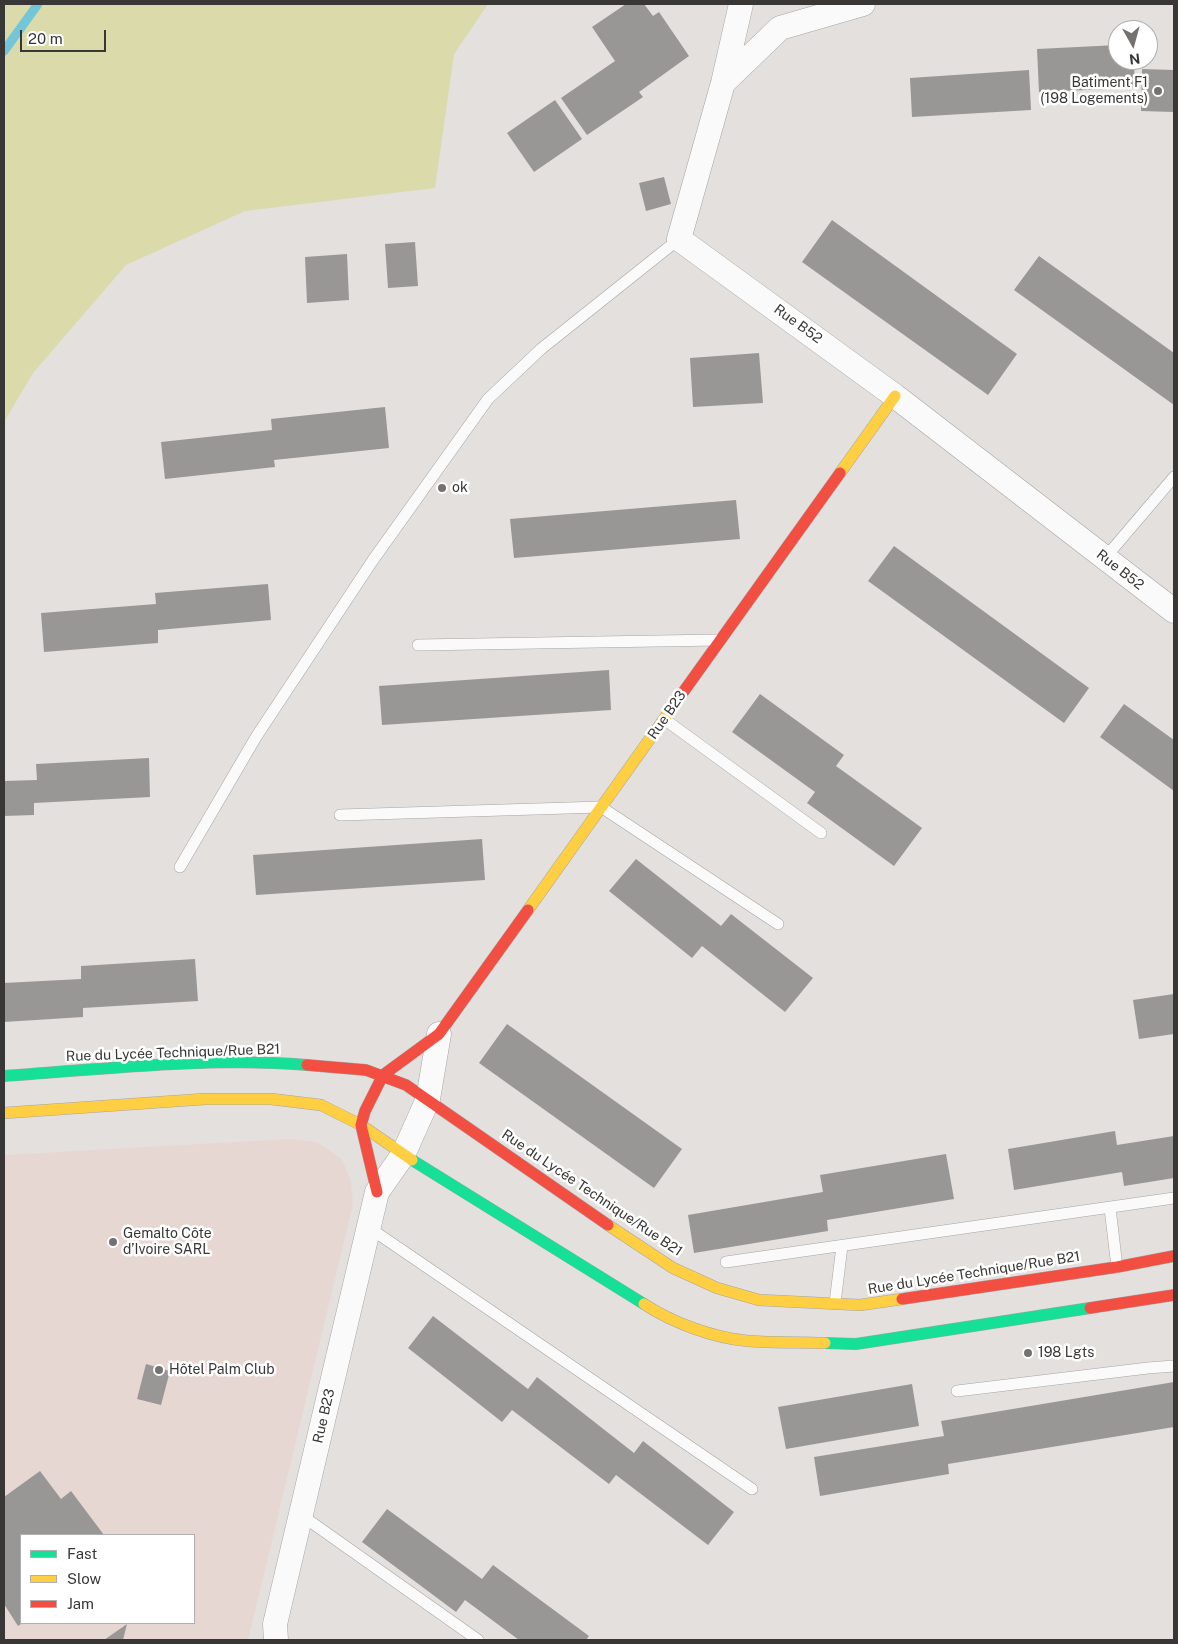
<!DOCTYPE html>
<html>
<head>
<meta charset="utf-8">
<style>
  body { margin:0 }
  #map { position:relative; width:1178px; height:1644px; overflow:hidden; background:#e3e0de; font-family:"Public Sans",sans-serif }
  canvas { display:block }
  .frame { position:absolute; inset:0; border:5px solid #393736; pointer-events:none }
  .legend { position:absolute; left:20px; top:1534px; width:175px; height:90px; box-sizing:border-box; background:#fff; border:1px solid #b0afaf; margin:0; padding:6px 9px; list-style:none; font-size:15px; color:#393736 }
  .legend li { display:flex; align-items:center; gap:10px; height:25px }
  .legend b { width:25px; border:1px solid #b0afaf }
  .north { position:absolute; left:1108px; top:20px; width:50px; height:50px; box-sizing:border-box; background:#fff; border:1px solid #b0afaf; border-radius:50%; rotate:173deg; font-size:14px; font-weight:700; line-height:20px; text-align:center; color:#393736 }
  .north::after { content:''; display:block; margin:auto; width:18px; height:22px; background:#747271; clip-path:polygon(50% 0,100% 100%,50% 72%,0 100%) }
  .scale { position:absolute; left:20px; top:30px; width:86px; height:22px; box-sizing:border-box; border:2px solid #393736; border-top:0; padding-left:6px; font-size:15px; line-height:18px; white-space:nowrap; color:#393736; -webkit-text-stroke:4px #fff; paint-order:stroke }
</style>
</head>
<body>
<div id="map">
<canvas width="1178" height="1644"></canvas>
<div class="frame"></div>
<ul class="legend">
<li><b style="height:6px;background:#16e098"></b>Fast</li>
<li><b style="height:6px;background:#ffcf43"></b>Slow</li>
<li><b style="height:6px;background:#f24e42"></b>Jam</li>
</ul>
<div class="north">N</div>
<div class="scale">20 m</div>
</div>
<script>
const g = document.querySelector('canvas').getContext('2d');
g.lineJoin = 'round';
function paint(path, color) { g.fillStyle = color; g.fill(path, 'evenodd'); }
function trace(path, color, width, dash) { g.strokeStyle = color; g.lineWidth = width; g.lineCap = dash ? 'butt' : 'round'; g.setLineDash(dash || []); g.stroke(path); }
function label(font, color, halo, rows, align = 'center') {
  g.font = font + ' "Public Sans",sans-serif'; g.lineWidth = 5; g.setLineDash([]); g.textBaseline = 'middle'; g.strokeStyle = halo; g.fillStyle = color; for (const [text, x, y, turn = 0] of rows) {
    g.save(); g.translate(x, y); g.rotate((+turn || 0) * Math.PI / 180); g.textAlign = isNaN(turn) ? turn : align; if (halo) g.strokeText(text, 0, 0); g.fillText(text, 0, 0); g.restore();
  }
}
const commercial = new Path2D(`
  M 289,1139 L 317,1142 L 342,1159 L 351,1182 L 353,1204 L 248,1640 L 4,1640 L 4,1155 ZM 21,1535 L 194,1535 L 194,1623 L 21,1623 Z`);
const green = new Path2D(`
  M 4,4 L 488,4 L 454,54 L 435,188 L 245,211 L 126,265 L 33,373 L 4,422 Z`);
const stream = new Path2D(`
  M 4,51 L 38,4`);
const building = new Path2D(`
  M 626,4 L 644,4 L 653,16 L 659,12 L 689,56 L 639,92 L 643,97 L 587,135 L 561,98 L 615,61 L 592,27 Z
  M 1118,45 L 1118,60 L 1134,60 L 1135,88 L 1039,92 L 1037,49 Z
  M 1142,69 L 1174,70 L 1174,112 L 1141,111 Z
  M 1029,70 L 1031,110 L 912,117 L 910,78 Z
  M 555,100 L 582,139 L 534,172 L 507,133 Z
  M 664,177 L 671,204 L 646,211 L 639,183 Z
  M 832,220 L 1017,354 L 988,395 L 802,262 Z
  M 415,242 L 418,286 L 388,288 L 385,244 Z
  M 347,254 L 349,300 L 307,303 L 305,257 Z
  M 1039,256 L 1174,353 L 1174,405 L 1014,290 Z
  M 759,353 L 763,403 L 693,407 L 690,358 Z
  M 385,407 L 389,448 L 274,460 L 275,467 L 165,479 L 161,442 L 272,430 L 271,419 Z
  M 736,500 L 740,539 L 514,558 L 510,519 Z
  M 894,546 L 1089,688 L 1064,723 L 868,581 Z
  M 268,584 L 271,620 L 158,630 L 158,643 L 44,652 L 41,613 L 156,604 L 155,593 Z
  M 609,670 L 611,710 L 382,725 L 379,686 Z
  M 760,694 L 844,755 L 836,766 L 922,828 L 894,866 L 807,803 L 815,792 L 732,732 Z
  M 1124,704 L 1174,740 L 1174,791 L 1100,737 Z
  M 149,758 L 150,797 L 34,803 L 34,815 L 4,816 L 4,781 L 37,780 L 36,764 Z
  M 482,839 L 485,880 L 256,895 L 253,855 Z
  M 636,859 L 721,926 L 731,914 L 813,978 L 785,1012 L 702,946 L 692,958 L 609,891 Z
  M 195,959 L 198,1001 L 83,1008 L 83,1017 L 4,1022 L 4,983 L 81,979 L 81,966 Z
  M 1174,994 L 1174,1034 L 1139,1039 L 1133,1000 Z
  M 507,1024 L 682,1149 L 654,1188 L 479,1063 Z
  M 1115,1131 L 1117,1145 L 1174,1136 L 1174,1178 L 1124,1186 L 1122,1172 L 1014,1190 L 1008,1149 Z
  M 946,1154 L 954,1199 L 827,1220 L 828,1231 L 694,1253 L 688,1215 L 823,1192 L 820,1175 Z
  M 433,1316 L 528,1389 L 537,1377 L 634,1453 L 643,1441 L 734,1512 L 708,1545 L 616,1475 L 609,1484 L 512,1410 L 502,1422 L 408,1348 Z
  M 146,1364 L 170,1371 L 161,1405 L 137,1399 Z
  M 1174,1382 L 1174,1427 L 948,1464 L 949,1474 L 820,1496 L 814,1457 L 944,1436 L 941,1421 Z
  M 912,1384 L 919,1426 L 786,1449 L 778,1407 Z
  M 40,1471 L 61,1499 L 71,1491 L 104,1535 L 21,1535 L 21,1624 L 18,1626 L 4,1604 L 4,1497 Z
  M 387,1509 L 482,1579 L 493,1565 L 589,1636 L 586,1640 L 519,1640 L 465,1600 L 456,1612 L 362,1542 Z
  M 127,1624 L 123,1640 L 104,1640 Z`);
const lane = new Path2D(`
  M 1105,558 L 1174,477
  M 418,645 L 718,640
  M 664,719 L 821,833
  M 340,815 L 601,807 L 778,924
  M 180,867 L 256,737 L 373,560 L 488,399 L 541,349 L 679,239
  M 1110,1208 L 1117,1267
  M 368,1227 L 752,1489
  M 726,1262 L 1174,1198
  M 835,1303 L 842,1246
  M 957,1391 L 1148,1368 L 1174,1366
  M 301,1515 L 478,1640`);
const street = new Path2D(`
  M 741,4 L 723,83 L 679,239 L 895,396 L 1174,611
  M 723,83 L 780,28 L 863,4
  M 276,1640 L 275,1624 L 377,1192 L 403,1155 L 428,1099 L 439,1034`);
const fast = new Path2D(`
  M 4,1076 C 104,1069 207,1057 307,1065
  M 412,1160 L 644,1304
  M 825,1343 L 856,1344 L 1090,1308`);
const slow = new Path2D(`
  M 840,473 L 895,396
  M 528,910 L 679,698
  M 4,1113 L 205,1099 L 271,1099 L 321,1105 L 361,1125 L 412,1160
  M 608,1225 L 673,1268 L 717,1288 L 759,1300 L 860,1305 L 902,1299
  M 644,1304 C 673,1323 714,1338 748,1341 C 774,1343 800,1342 825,1343`);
const jam = new Path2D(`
  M 679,698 L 840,473
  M 307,1065 L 366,1070 L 406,1085 L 608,1225
  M 377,1192 L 361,1125 L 365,1111 L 383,1075 L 439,1034 L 528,910
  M 902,1299 L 1117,1267 L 1174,1256
  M 1090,1308 L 1174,1295`);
const markers = [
  [1158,91,5,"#747271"],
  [442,488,5,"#747271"],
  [113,1242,5,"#747271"],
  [1028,1353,5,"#747271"],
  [159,1370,5,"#747271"]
];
const poiNames = [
  ["Batiment F1",1148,83,"right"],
  ["(198 Logements)",1148,99,"right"],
  ["ok",452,488],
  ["Gemalto Côte",123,1234],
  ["d’Ivoire SARL",123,1250],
  ["198 Lgts",1038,1353],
  ["Hôtel Palm Club",169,1370]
];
const streetNames = [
  ["Rue B52",798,324,36],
  ["Rue B52",1120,570,38],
  ["Rue B23",667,715,-55],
  ["Rue du Lycée Technique/Rue B21",173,1053,-2],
  ["Rue du Lycée Technique/Rue B21",592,1193,34],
  ["Rue du Lycée Technique/Rue B21",974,1273,-9],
  ["Rue B23",324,1416,-77]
];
paint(commercial, '#e7d7d3');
paint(green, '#dadaab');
trace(stream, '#73c5d8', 9);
paint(building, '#999796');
trace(lane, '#a6a4a3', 12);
trace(street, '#a6a4a3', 25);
trace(fast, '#a6a4a3', 12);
trace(slow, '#a6a4a3', 12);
trace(jam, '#a6a4a3', 12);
trace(lane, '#fbfafa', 11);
trace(street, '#fbfafa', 24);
trace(fast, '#16e098', 11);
trace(slow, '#ffcf43', 11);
trace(jam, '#f24e42', 11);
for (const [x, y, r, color] of markers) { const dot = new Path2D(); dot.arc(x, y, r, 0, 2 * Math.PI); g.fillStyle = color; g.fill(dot); trace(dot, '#fff', 2); }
label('14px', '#393736', '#fff', poiNames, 'left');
label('14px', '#393736', '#fff', streetNames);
</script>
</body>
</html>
